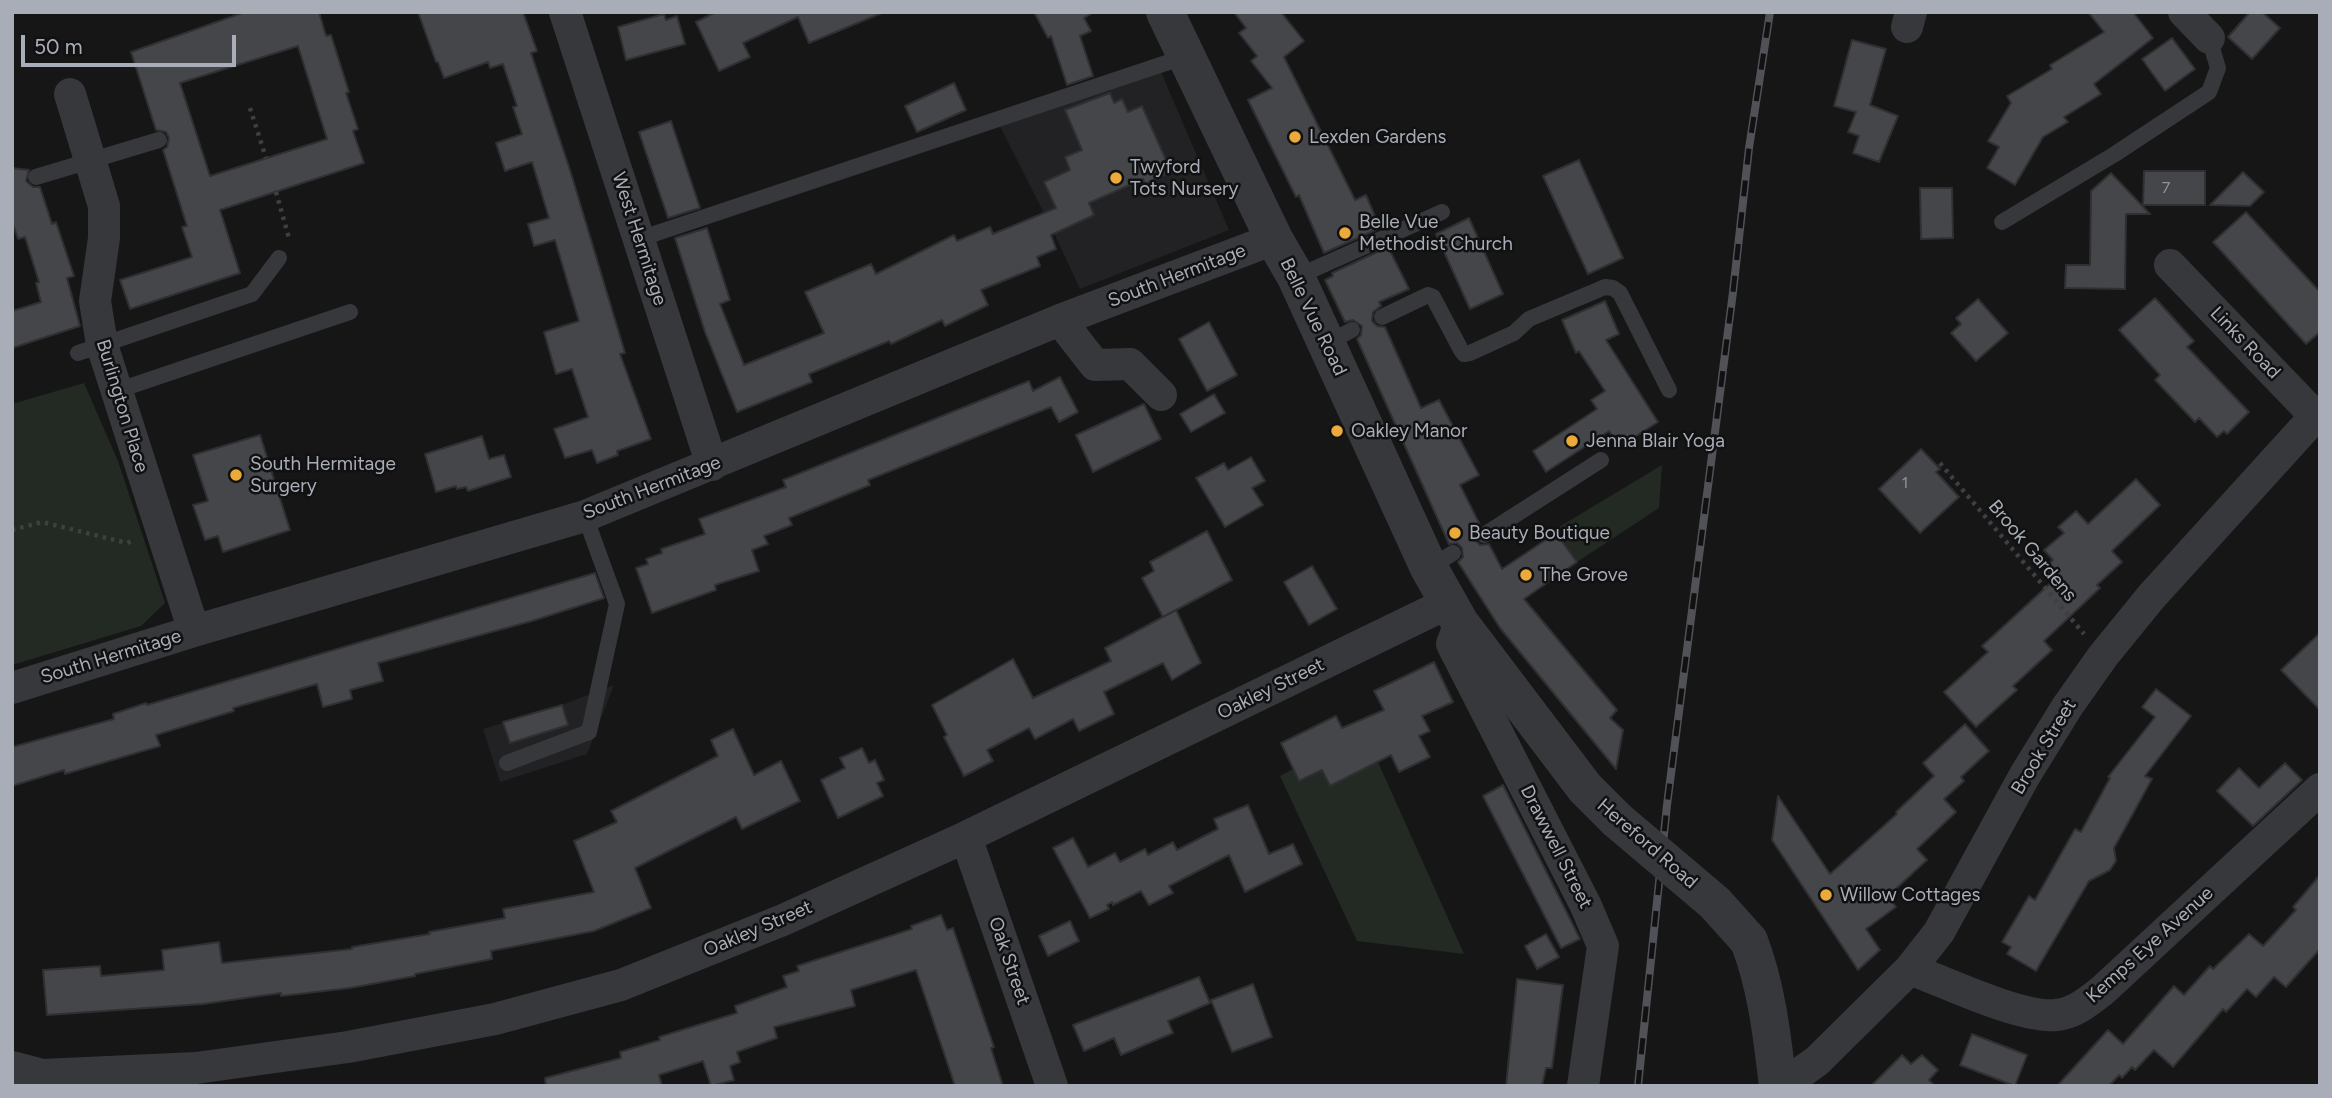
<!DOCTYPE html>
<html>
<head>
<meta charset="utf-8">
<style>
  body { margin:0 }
  #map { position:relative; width:2332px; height:1098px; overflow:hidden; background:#161617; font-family:Figtree,sans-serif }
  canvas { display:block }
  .frame { position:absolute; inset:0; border:14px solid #a8adb7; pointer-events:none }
  .scale { position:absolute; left:21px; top:35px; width:215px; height:32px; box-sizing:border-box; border:4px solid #a8adb7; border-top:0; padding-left:9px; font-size:21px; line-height:24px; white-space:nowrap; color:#a8adb7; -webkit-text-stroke:5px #111112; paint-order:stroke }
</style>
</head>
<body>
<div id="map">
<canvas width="2332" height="1098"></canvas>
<div class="frame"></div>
<div class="scale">50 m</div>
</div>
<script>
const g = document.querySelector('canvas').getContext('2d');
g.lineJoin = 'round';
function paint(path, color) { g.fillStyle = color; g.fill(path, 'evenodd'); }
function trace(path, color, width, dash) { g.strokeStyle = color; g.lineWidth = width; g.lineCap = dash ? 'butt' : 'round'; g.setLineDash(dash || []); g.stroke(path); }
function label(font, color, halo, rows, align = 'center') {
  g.font = font + ' Figtree,sans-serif'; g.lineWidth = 5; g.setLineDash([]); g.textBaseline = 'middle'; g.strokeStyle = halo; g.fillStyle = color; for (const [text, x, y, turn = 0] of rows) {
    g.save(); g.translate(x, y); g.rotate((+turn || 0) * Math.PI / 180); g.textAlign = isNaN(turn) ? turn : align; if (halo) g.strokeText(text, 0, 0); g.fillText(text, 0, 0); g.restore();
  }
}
const built = new Path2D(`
  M 1161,72 L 1229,230 L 1080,289 L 1054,233 L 1000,126 Z
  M 614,685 L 587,754 L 500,782 L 483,729 L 562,705 Z`);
const green = new Path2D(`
  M 84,383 L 118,461 L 165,603 L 141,626 L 12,665 L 12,404 Z
  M 1662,465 L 1659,508 L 1577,562 L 1554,530 Z
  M 1361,724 L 1464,954 L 1357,941 L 1280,776 L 1293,769 L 1299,781 L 1322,770 L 1330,786 L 1358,772 Z`);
const building = new Path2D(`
  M 245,12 L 319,12 L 326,36 L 331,35 L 349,92 L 346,93 L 358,129 L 353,131 L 364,163 L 220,210 L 240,273 L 130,309 L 120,280 L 192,257 L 182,227 L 187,226 L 163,150 L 167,147 L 169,138 L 166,132 L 156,130 L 131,52 ZM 298,46 L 327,139 L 210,176 L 180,83 Z
  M 418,12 L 523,12 L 537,51 L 531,53 L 570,170 L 625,353 L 620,354 L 651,439 L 617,451 L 618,455 L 597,463 L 592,450 L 565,458 L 554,429 L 588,417 L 572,369 L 556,374 L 544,332 L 579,321 L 555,240 L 534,246 L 528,224 L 549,218 L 532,162 L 505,171 L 496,143 L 522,134 L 513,107 L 517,106 L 503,64 L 490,68 L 488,62 L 444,78 L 438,62 L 436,62 Z
  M 716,12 L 882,12 L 882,13 L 809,43 L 798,17 L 743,43 L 750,57 L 719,71 L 696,22 Z
  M 1034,12 L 1094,12 L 1084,18 L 1091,31 L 1080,36 L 1093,76 L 1067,85 L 1051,36 L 1048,38 Z
  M 1234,12 L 1281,12 L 1304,41 L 1284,57 L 1355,200 L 1366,195 L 1380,228 L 1324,253 L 1299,195 L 1296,197 L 1248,100 L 1272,88 L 1251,61 L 1257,56 L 1239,33 L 1246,28 Z
  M 2088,12 L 2133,12 L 2153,38 L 2094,84 L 2101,94 L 2064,117 L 2068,122 L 2043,137 L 2015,185 L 1987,168 L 1999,147 L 1988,141 L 2011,103 L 2007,96 L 2052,69 L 2050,65 L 2104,32 Z
  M 2250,12 L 2262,12 L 2280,28 L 2252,59 L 2228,37 Z
  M 664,14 L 666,20 L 677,16 L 685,44 L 626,60 L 618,27 Z
  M 2172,38 L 2195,69 L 2165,91 L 2142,59 Z
  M 1852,40 L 1886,49 L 1870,105 L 1898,116 L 1879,162 L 1853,153 L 1859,136 L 1848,132 L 1856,112 L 1834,106 Z
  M 954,83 L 966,110 L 917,132 L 905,106 Z
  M 1110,93 L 1114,103 L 1122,99 L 1128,112 L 1142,106 L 1166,160 L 1162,162 L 1166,174 L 1145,184 L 1143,179 L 1089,203 L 1094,215 L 1051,235 L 1056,249 L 1037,257 L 1040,266 L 981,290 L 988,305 L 945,326 L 942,320 L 891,344 L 889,341 L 809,374 L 812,382 L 737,412 L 705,332 L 675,238 L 707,228 L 730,300 L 720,304 L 744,365 L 824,333 L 805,292 L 871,264 L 876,274 L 954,235 L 957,241 L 990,227 L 993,234 L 1056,208 L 1044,182 L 1070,170 L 1065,157 L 1082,150 L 1065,110 Z
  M 671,121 L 700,208 L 668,218 L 639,132 Z
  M 1579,160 L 1623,258 L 1588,274 L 1543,176 Z
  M 12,168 L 29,170 L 26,181 L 33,187 L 40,187 L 52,224 L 56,222 L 74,276 L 67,278 L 80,326 L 12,348 L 12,311 L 41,302 L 36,283 L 39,282 L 25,237 L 18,239 L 12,221 Z
  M 2144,171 L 2205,171 L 2205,205 L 2143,205 Z
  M 2243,172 L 2264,192 L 2250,206 L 2210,205 Z
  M 2111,173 L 2150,214 L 2126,214 L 2125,289 L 2065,288 L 2066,265 L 2090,265 L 2091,191 Z
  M 1920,188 L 1952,188 L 1953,238 L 1921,239 Z
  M 2246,212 L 2320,292 L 2320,332 L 2306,344 L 2213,242 Z
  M 1469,218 L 1503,294 L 1470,309 L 1436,234 Z
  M 1388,247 L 1409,289 L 1379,302 L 1381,306 L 1373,312 L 1372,321 L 1377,326 L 1385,327 L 1421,408 L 1439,400 L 1479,475 L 1460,485 L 1480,525 L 1474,531 L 1475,540 L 1480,545 L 1489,544 L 1502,569 L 1556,533 L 1577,562 L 1524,599 L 1617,710 L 1610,718 L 1623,730 L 1616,769 L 1500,628 L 1458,562 L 1463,557 L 1462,548 L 1457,543 L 1449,544 L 1357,339 L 1361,335 L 1362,326 L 1353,320 L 1345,322 L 1325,280 L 1333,276 L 1332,273 Z
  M 2155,298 L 2194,341 L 2187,347 L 2249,412 L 2227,434 L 2224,431 L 2217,437 L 2199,418 L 2195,422 L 2155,380 L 2160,375 L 2119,330 Z
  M 1978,299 L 2008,333 L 1976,361 L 1951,333 L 1961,324 L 1956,318 Z
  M 1605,301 L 1619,334 L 1606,340 L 1658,422 L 1619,447 L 1609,431 L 1546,472 L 1533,451 L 1597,409 L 1591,400 L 1605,391 L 1579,351 L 1576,353 L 1562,320 Z
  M 1209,322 L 1237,375 L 1207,391 L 1179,339 Z
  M 1060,377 L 1078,412 L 1059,422 L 1051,407 L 868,480 L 870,485 L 789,518 L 792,525 L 764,536 L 768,544 L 752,550 L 759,571 L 715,585 L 716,590 L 652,613 L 636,568 L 648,564 L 646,559 L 662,553 L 661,549 L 705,534 L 699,519 L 786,487 L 783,480 L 1029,381 L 1033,391 Z
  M 1214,394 L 1225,413 L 1191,432 L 1180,414 Z
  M 1144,404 L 1161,439 L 1093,472 L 1076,435 Z
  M 260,435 L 290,530 L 223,552 L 218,536 L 205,540 L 193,505 L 208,501 L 193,455 Z
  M 482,436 L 489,459 L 504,455 L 511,477 L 468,491 L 466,487 L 457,489 L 456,486 L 436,492 L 425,454 Z
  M 1921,449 L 1940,469 L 1936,472 L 1959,497 L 1920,533 L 1879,489 Z
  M 1251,457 L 1265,481 L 1252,488 L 1263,505 L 1225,527 L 1196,478 L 1224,463 L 1228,470 Z
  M 2136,479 L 2160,505 L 2112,551 L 2122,562 L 2097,585 L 2100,588 L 2044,641 L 2052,650 L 2013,686 L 2017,690 L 1976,727 L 1944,692 L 1988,652 L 1982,646 L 2055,579 L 2045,567 L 2053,560 L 2044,550 L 2064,533 L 2058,527 L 2076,511 L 2088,524 Z
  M 1207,531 L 1232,580 L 1163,617 L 1142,578 L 1154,571 L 1150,562 Z
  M 1312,566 L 1337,609 L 1309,625 L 1284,582 Z
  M 595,573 L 604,598 L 532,621 L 378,663 L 383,681 L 350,690 L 352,699 L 323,707 L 317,684 L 233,708 L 234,711 L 156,735 L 160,746 L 65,774 L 64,770 L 12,786 L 12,747 L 114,719 L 113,714 L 146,703 L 147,705 Z
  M 1176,610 L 1201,663 L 1172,680 L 1163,663 L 1104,692 L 1114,714 L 1079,731 L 1073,719 L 1035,739 L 1029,728 L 987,750 L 993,761 L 964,776 L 944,737 L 947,735 L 932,705 L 1013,659 L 1033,698 L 1111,661 L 1105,648 Z
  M 2320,633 L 2320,710 L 2281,670 Z
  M 1434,662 L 1453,702 L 1422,716 L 1430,731 L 1419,736 L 1430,757 L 1399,772 L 1391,755 L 1330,786 L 1322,770 L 1299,781 L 1281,743 L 1336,716 L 1342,728 L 1384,710 L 1374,691 Z
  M 2156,689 L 2191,716 L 2145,776 L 2152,779 L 2114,848 L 2116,861 L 2110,870 L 2089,881 L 2036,971 L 2007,954 L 2011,947 L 2002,942 L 2029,896 L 2035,900 L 2075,829 L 2081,832 L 2110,778 L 2108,777 L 2155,717 L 2142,707 Z
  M 562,705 L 568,725 L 510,743 L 503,722 Z
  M 1965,724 L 1989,751 L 1961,777 L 1964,781 L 1944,799 L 1956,812 L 1917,849 L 1927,860 L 1888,896 L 1896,907 L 1866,929 L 1880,950 L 1858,970 L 1772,840 L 1778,796 L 1830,874 L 1897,814 L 1896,812 L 1934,776 L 1923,763 Z
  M 733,729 L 754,775 L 781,761 L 800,801 L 742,829 L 736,817 L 635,868 L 651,908 L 594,931 L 491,951 L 492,959 L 415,974 L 415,976 L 350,988 L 281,996 L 281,993 L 203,1004 L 47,1015 L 43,970 L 100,966 L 101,976 L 164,970 L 162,950 L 219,942 L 222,963 L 352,949 L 352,947 L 430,934 L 429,932 L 505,918 L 503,909 L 594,892 L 574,841 L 617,822 L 611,811 L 718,756 L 711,740 Z
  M 862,748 L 869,763 L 875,760 L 884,780 L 877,783 L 883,796 L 838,818 L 821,780 L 845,768 L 840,758 Z
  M 2285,763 L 2302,780 L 2253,826 L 2217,791 L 2239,768 L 2259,788 Z
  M 1503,785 L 1580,939 L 1561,948 L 1483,796 Z
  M 1248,805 L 1269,854 L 1293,844 L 1302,864 L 1245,892 L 1229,855 L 1169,886 L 1173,893 L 1149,905 L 1141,891 L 1113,905 L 1112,902 L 1107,905 L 1109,909 L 1090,918 L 1053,848 L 1073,838 L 1088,867 L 1115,853 L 1120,862 L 1145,849 L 1148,855 L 1173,842 L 1177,850 L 1218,829 L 1214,819 Z
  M 2320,875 L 2320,949 L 2286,987 L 2274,977 L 2256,997 L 2247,989 L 2226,1012 L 2223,1009 L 2173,1067 L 2154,1050 L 2135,1070 L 2132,1067 L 2122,1078 L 2119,1075 L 2109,1086 L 2057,1086 L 2108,1030 L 2123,1044 L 2174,986 L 2184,995 L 2210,966 L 2213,969 L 2249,934 L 2263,946 L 2296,910 L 2293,907 Z
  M 941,915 L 947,930 L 953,928 L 994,1047 L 991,1048 L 1003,1086 L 955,1086 L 916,970 L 851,990 L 855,1006 L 774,1027 L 777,1038 L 737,1052 L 740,1062 L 730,1066 L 734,1080 L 711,1086 L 703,1061 L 659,1075 L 662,1086 L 546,1086 L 545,1078 L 621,1058 L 620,1052 L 660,1040 L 659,1037 L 737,1013 L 735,1006 L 787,987 L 783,976 L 799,971 L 797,966 L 912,929 L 911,926 Z
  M 1070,921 L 1079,941 L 1048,956 L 1039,936 Z
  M 1546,934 L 1559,957 L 1537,969 L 1525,946 Z
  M 1199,977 L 1210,1003 L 1168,1021 L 1173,1033 L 1121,1055 L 1114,1038 L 1084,1051 L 1073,1025 Z
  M 1517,979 L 1563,985 L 1552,1068 L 1546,1068 L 1542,1086 L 1506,1086 Z
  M 1253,984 L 1272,1037 L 1232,1052 L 1211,1000 Z
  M 1972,1034 L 2027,1055 L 2015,1086 L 1960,1065 Z
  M 1902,1055 L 1911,1064 L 1922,1055 L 1938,1070 L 1929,1080 L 1935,1086 L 1871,1086 Z`);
const path = new Path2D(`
  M 250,108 L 266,158
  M 276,192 L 289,238
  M 1940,463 L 2084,634
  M 12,530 L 42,522 L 127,543 L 134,540`);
const service = new Path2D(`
  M 36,177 L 159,140
  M 2002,222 L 2115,154 L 2209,92 L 2218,68 L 2209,38
  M 639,239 L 1187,56
  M 1296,277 L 1442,212
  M 1382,317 L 1428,295 L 1433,297 L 1461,350 L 1464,354 L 1470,353 L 1514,333 L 1529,319 L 1605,287 L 1613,288 L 1620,293 L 1669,390
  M 1327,343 L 1352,330
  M 78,353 L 252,294 L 279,258
  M 116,391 L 350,312
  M 1484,535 L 1601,460
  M 1429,568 L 1453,553
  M 507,763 L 589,732 L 617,604 L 585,516`);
const minor = new Path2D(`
  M 565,12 L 712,465
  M 2184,12 L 2209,38
  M 1907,27 L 1911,12
  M 70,94 L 104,206 L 104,238 L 95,301 L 102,345 L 194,631
  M 2170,265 L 2320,421
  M 1060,320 L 1095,365 L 1130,364 L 1161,395
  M 1460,623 L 1452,644 L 1586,906 L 1603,946 L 1583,1086
  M 12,688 L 194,631 L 585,516 L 1060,320 L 1274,239
  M 966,837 L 1052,1086
  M 1910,969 C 1945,982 2022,1019 2056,1015 C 2075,1013 2089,1001 2103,990 L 2320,789
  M 12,1067 L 42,1075 L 196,1068 L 348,1047 L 495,1019 L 621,985 L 783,920 L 966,837 L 1450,602
  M 1778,1082 L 1796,1076 L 1817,1061 L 1910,969 L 1939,932 L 2025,775 L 2067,707 L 2103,656 L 2151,597 L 2320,411`);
const tertiary = new Path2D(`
  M 1165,12 L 1274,239 L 1296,277 L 1429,568 L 1460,623 L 1585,788 L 1617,820
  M 1749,941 C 1767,988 1772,1036 1778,1086`);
const rail = new Path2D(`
  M 1638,1086 L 1667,805 L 1733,292 L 1749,148 L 1770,12`);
const tertiaryBridge = new Path2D(`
  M 1617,820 L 1715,903 L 1749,941`);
const markers = [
  [1295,137,7,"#ebaa3a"],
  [1116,178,7,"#ebaa3a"],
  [1345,233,7,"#ebaa3a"],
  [1337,431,7,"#ebaa3a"],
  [1572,441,7,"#ebaa3a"],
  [236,475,7,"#ebaa3a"],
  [1455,533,7,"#ebaa3a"],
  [1526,575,7,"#ebaa3a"],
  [1826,895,7,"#ebaa3a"]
];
const numberNames = [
  ["7",2166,188],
  ["1",1905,483]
];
const poiNames = [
  ["Lexden Gardens",1309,137],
  ["Twyford",1130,167],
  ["Tots Nursery",1130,189],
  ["Belle Vue",1359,222],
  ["Methodist Church",1359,244],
  ["Oakley Manor",1351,431],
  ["Jenna Blair Yoga",1586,441],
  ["South Hermitage",250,464],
  ["Surgery",250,486],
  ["Beauty Boutique",1469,533],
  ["The Grove",1540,575],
  ["Willow Cottages",1840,895]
];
const streetNames = [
  ["West Hermitage",639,239,72],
  ["South Hermitage",1177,276,-21],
  ["Belle Vue Road",1313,317,64],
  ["Links Road",2245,343,46],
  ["Burlington Place",122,406,73],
  ["South Hermitage",652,488,-21],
  ["Brook Gardens",2032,551,50],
  ["South Hermitage",111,657,-17],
  ["Oakley Street",1271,689,-26],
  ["Brook Street",2044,747,-59],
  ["Hereford Road",1647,844,41],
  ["Drawwell Street",1556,847,63],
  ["Oakley Street",758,929,-23],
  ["Kemps Eye Avenue",2150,945,-42],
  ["Oak Street",1009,961,71]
];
paint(built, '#222224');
paint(green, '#222a23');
paint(building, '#45464a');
trace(building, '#303033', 2);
trace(path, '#3d3f43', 4.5, [3.5, 5]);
trace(service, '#37383c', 16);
trace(minor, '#37383c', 32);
trace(tertiary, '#37383c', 38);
trace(rail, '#505257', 8);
trace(rail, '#111112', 5, [16]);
trace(tertiaryBridge, '#37383c', 38);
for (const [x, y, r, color] of markers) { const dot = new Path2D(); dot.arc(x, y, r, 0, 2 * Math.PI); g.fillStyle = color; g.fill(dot); trace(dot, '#111112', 2.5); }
label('16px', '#8f939c', null, numberNames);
label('19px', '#a8adb7', '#111112', poiNames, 'left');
label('19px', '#a8adb7', '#111112', streetNames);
</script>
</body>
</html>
